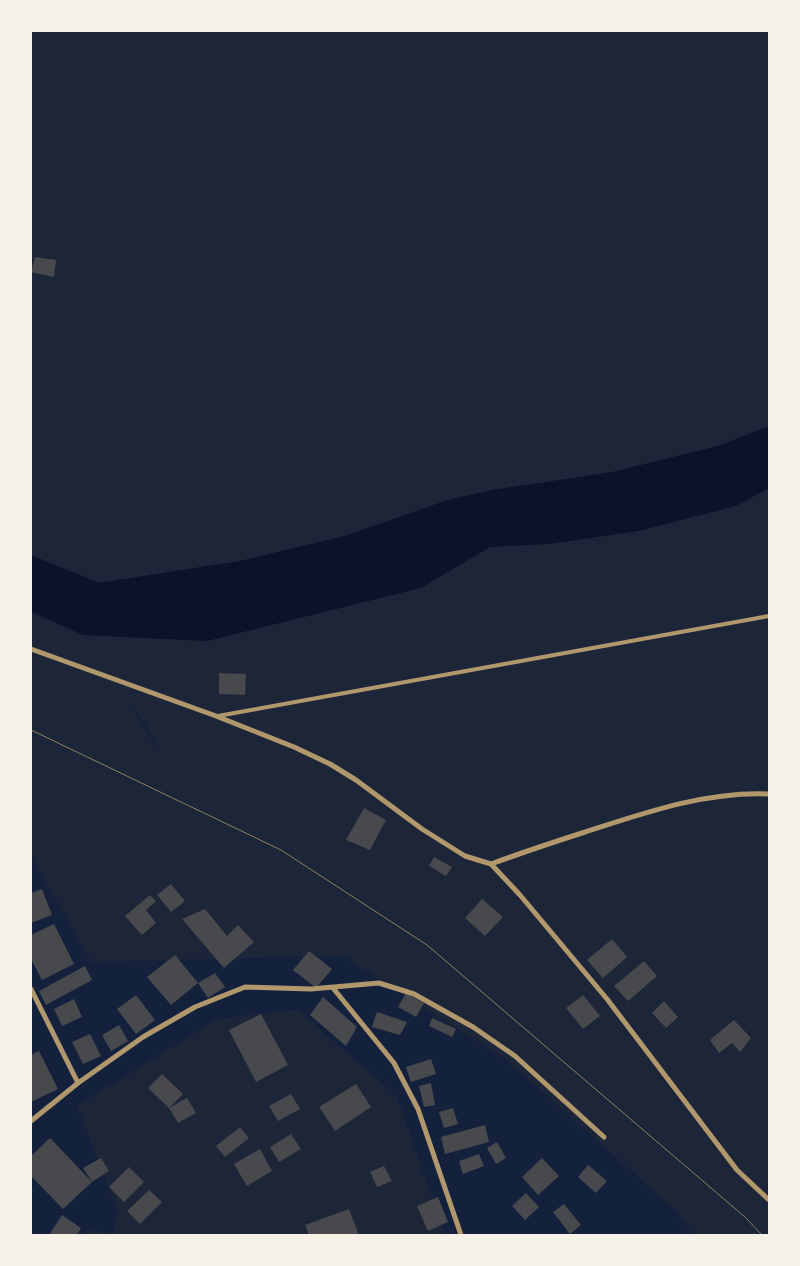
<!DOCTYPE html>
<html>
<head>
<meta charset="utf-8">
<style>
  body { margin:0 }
  #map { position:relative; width:800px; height:1266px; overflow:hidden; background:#14213d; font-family:Rubik,sans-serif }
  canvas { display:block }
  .frame { position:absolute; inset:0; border:32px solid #f6f1e7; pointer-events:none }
</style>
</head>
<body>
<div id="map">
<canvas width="800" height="1266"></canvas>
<div class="frame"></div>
</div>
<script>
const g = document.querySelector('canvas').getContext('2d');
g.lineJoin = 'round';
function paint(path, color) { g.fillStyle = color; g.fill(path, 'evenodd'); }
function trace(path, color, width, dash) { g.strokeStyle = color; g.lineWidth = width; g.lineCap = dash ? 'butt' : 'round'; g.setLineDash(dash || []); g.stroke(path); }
const green = new Path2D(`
  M 31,31 L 769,31 L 769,1235 L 693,1235 L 675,1210 L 509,1062 L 343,956 L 91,962 L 31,857 ZM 448,500 L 93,635 L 55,566 L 99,583 L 240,561 L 345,536 ZM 131,705 L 132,705 L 161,749 L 148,735 Z
  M 297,1009 L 397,1096 L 445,1235 L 83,1235 L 85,1230 L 113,1233 L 117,1210 L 77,1106 L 217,1019 Z`);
const water = new Path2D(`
  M 769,426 L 769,488 L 736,506 L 638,531 L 549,544 L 490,547 L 421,588 L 207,641 L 83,635 L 31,612 L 31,555 L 99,583 L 240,561 L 345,536 L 448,500 L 492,490 L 612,472 L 718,446 Z`);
const building = new Path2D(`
  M 35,257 L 56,260 L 54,277 L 31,272 Z
  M 219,673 L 246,674 L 245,695 L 219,694 Z
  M 364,808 L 386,820 L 370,850 L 346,840 Z
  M 434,857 L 452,867 L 446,876 L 429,866 Z
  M 171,884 L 185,901 L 171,912 L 157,895 Z
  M 42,889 L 52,915 L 31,923 L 31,893 Z
  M 150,895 L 156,901 L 146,910 L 156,923 L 142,935 L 125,916 Z
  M 482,899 L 503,917 L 485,936 L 465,918 Z
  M 205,909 L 227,936 L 238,925 L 254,942 L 224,968 L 182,919 Z
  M 54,924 L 74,964 L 42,980 L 31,959 L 31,935 Z
  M 612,939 L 627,957 L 603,978 L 587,960 Z
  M 309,951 L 332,969 L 316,988 L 293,970 Z
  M 175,955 L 198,983 L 171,1005 L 147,977 Z
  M 644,961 L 657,976 L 628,1001 L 614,986 Z
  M 85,966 L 92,980 L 46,1005 L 39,991 Z
  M 215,973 L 225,987 L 208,998 L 198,983 Z
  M 406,993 L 424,1003 L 416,1017 L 398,1007 Z
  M 136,995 L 155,1020 L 136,1034 L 117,1009 Z
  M 583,995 L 600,1016 L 583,1029 L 566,1008 Z
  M 323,997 L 357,1027 L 346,1046 L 310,1015 Z
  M 74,999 L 82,1017 L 62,1026 L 54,1009 Z
  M 664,1001 L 678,1017 L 666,1028 L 652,1013 Z
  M 377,1012 L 407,1022 L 400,1035 L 372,1027 Z
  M 261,1014 L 288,1065 L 256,1082 L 229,1030 Z
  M 432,1018 L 456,1029 L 452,1037 L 429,1026 Z
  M 734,1020 L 751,1038 L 740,1052 L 732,1043 L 719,1053 L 710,1040 Z
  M 119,1025 L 128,1041 L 111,1051 L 102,1035 Z
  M 90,1034 L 101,1056 L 83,1064 L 72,1042 Z
  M 39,1051 L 58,1089 L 31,1102 L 31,1055 Z
  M 431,1059 L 436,1074 L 411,1082 L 406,1067 Z
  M 162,1074 L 183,1094 L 169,1108 L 148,1088 Z
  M 431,1083 L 435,1105 L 424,1107 L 419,1086 Z
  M 356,1084 L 371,1107 L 335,1131 L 319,1107 Z
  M 291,1094 L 300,1109 L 278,1121 L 269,1106 Z
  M 187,1098 L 196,1113 L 178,1123 L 169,1108 Z
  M 453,1108 L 458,1124 L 444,1128 L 439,1112 Z
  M 485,1125 L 489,1142 L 445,1154 L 441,1137 Z
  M 240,1127 L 249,1138 L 225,1157 L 216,1146 Z
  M 291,1134 L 301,1149 L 279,1162 L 270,1147 Z
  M 50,1138 L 92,1182 L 83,1168 L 101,1158 L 109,1171 L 92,1182 L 63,1209 L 31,1176 L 31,1156 Z
  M 497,1142 L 506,1158 L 496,1164 L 487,1148 Z
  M 260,1149 L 272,1171 L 247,1186 L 234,1164 Z
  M 479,1154 L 484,1166 L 463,1174 L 459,1161 Z
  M 542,1158 L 559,1176 L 538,1195 L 522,1177 Z
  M 588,1165 L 607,1181 L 596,1193 L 578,1177 Z
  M 384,1166 L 392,1181 L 377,1187 L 370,1172 Z
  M 129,1167 L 144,1182 L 124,1202 L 109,1187 Z
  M 149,1190 L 162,1202 L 140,1224 L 127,1211 Z
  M 526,1193 L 539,1207 L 525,1220 L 512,1206 Z
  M 438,1197 L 448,1222 L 428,1231 L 417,1206 Z
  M 564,1204 L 581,1225 L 570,1234 L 553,1212 Z
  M 349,1209 L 359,1235 L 309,1235 L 305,1225 Z
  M 62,1215 L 81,1228 L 77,1235 L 49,1235 Z`);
const service = new Path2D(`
  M 218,716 L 769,616`);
const minor = new Path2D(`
  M 31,649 L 216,716 L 294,747 L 330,764 L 356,780 L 422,829 L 465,856 L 491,864 L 520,895 L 607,999 L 737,1170 L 769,1200
  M 491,864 C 521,853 551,843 582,833 C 641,814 705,791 769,794
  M 333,988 L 394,1063 L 418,1109 L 461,1235
  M 31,989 L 78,1083
  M 31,1121 L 78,1083 L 143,1037 L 195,1007 L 245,987 L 311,989 L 379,983 L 414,994 L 473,1027 L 515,1056 L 604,1137`);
const tram = new Path2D(`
  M 31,730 L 281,850 L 427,945 L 745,1217 L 762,1235`);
paint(green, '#1d2539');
paint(water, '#0b132b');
paint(building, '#48494c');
trace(service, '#b1986c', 4);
trace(minor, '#b1986c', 5);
trace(tram, '#918062', 1);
</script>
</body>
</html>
